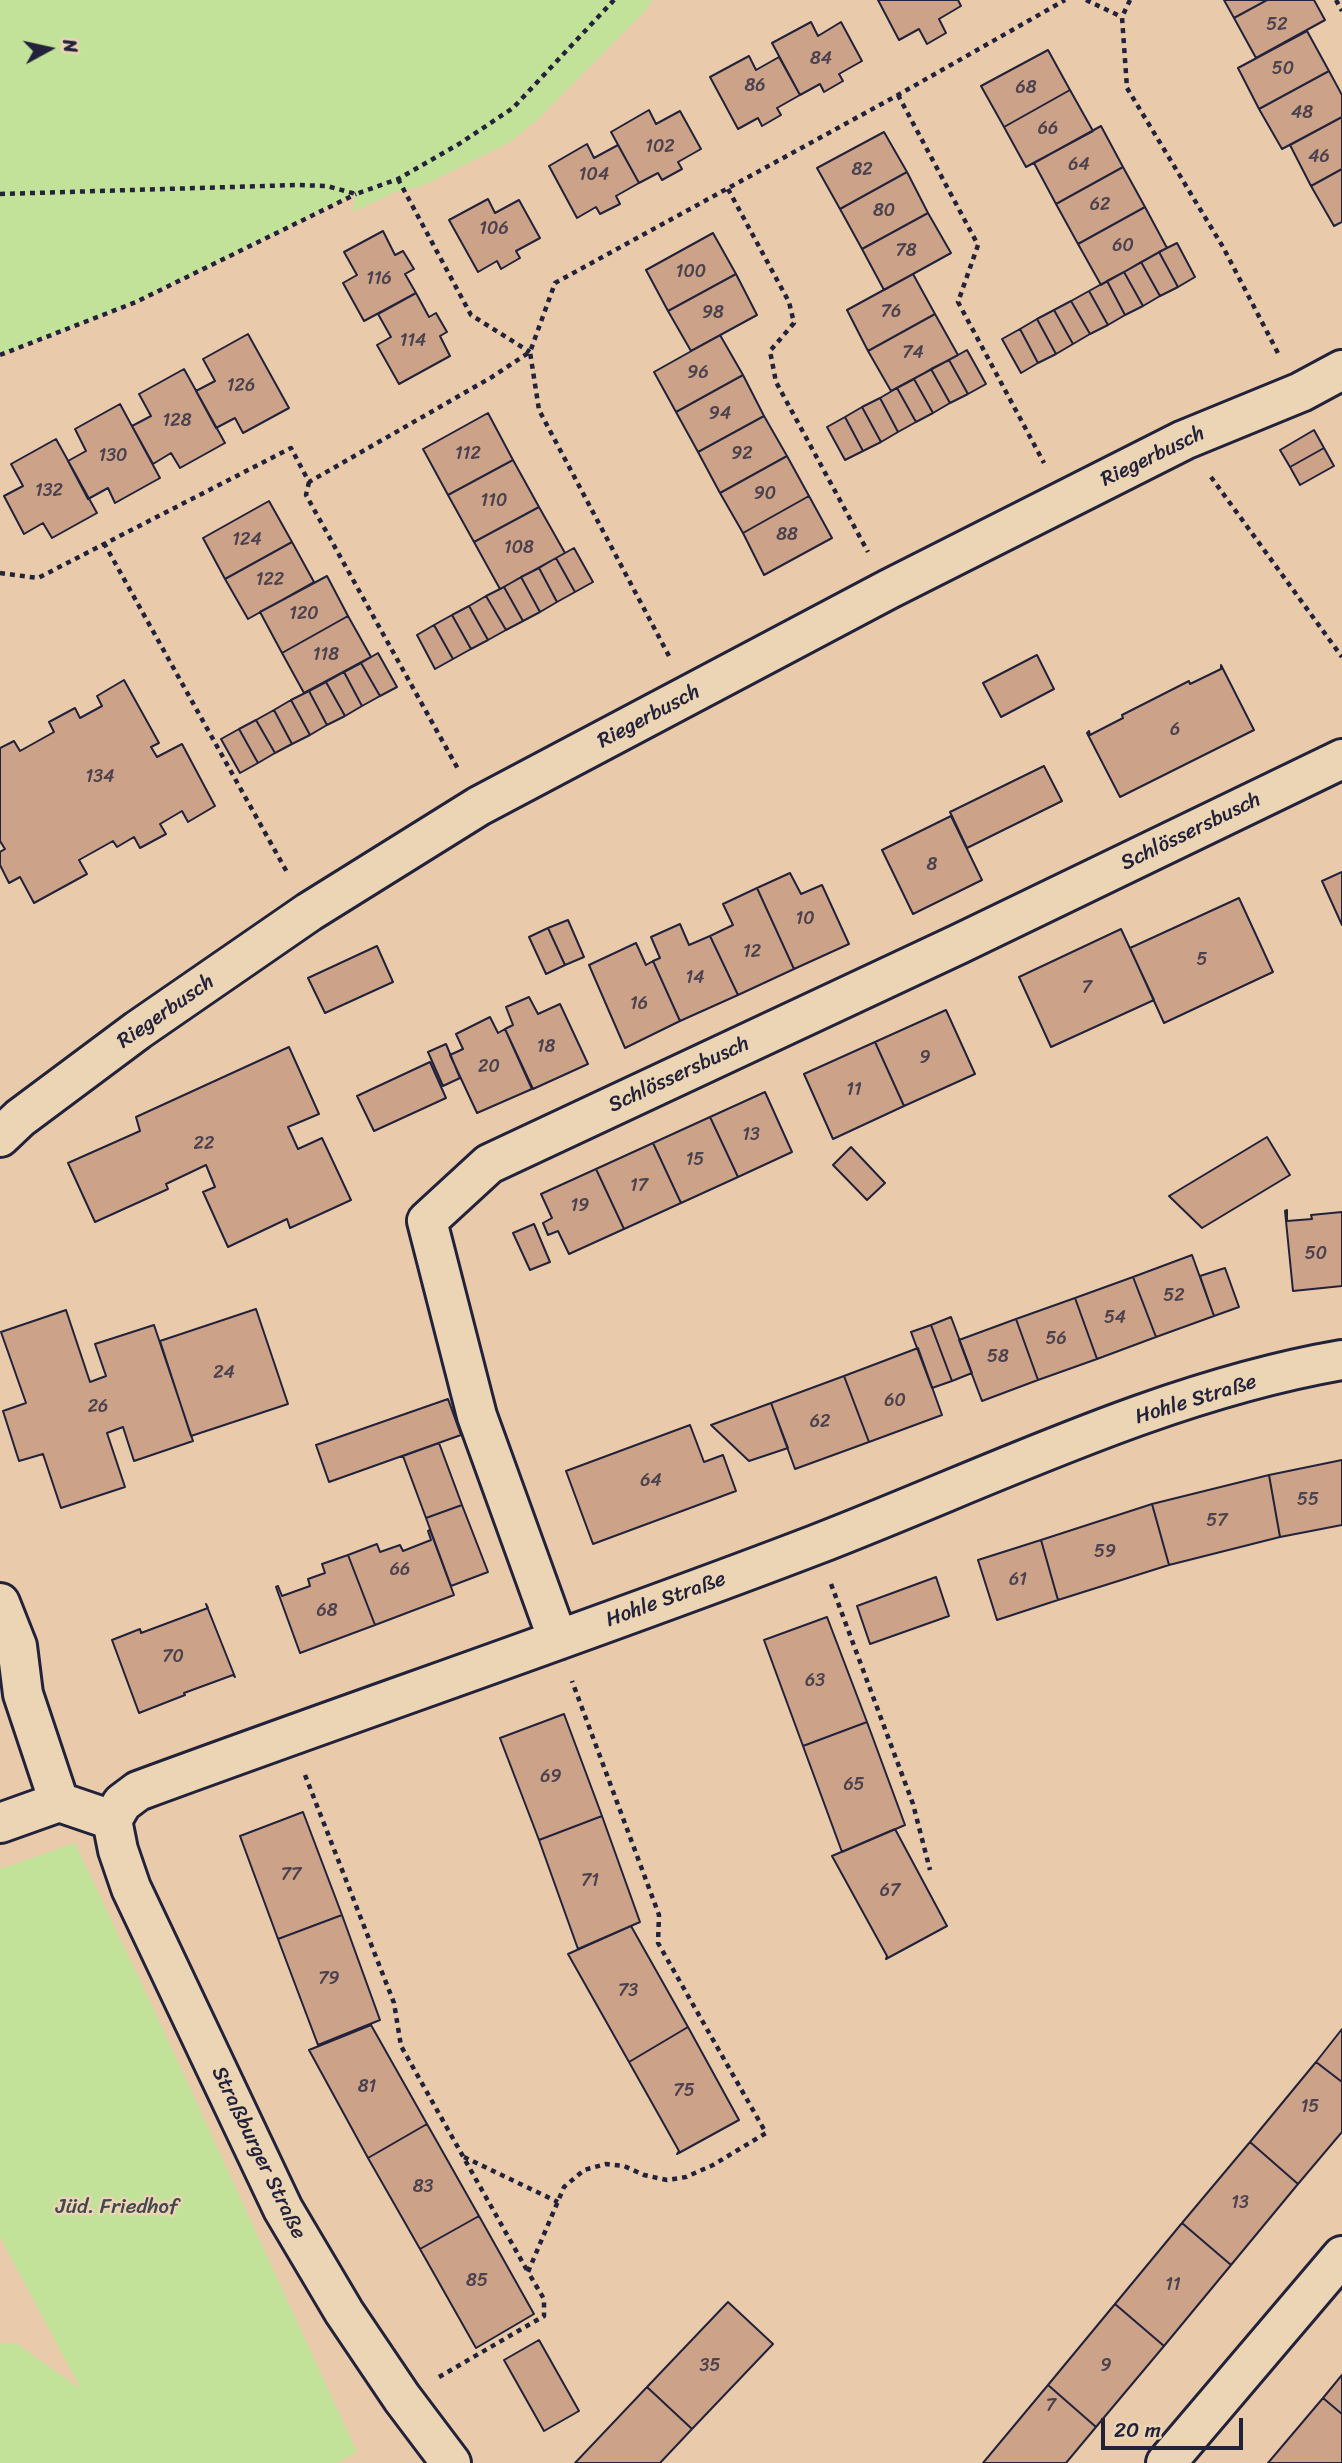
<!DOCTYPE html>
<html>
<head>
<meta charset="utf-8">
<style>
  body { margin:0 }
  #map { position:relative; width:1342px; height:2463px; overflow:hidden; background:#e9cbab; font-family:Sriracha,sans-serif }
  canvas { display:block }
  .north { position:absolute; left:14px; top:14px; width:70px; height:70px; -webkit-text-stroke:5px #ecd5b5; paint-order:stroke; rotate:82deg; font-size:19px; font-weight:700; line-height:28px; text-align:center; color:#22223b }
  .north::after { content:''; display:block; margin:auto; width:24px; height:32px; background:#22223b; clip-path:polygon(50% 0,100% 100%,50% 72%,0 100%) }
  .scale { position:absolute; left:1101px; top:2418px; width:142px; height:32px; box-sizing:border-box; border:4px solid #22223b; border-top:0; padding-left:9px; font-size:21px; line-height:24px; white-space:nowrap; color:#22223b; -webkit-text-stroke:5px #ecd5b5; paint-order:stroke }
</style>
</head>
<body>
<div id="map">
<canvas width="1342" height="2463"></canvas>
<div class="north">N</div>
<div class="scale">20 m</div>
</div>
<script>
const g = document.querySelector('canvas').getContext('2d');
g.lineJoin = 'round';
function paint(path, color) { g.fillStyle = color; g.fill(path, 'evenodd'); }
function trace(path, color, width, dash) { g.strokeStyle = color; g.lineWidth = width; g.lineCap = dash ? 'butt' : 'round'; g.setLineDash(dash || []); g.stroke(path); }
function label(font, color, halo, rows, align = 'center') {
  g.font = font + ' Sriracha,sans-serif'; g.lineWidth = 5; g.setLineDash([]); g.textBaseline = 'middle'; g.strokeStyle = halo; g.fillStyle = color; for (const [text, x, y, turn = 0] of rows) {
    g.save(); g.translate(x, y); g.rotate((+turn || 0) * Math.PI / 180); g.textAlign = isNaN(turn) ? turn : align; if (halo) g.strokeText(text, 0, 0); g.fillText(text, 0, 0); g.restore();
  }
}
const green = new Path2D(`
  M 0,0 L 652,0 L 648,8 L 539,118 L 510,142 L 422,186 L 395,192 L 353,212 L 355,194 L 136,302 L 0,355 Z
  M 75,1843 L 162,2027 L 357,2452 L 338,2463 L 0,2463 L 0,2343 L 17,2344 L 81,2389 L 0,2237 L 0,1869 Z`);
const building = new Path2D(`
  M 878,0 L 958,0 L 961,6 L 939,19 L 946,33 L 927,44 L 919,29 L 899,40 Z
  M 1224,0 L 1267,0 L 1234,18 Z
  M 1267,0 L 1314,0 L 1325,20 L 1256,58 L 1234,18 Z
  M 811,22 L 818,36 L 841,22 L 862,61 L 839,74 L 843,81 L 824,92 L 820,84 L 800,95 L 772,43 Z
  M 1307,31 L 1329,71 L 1259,109 L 1238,68 Z
  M 1048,50 L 1070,90 L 1004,127 L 981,86 Z
  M 749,56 L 756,70 L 779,57 L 800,95 L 777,108 L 781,115 L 762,126 L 758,118 L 738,129 L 710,77 Z
  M 1329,71 L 1342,95 L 1342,117 L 1282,149 L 1259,109 Z
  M 1070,90 L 1093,131 L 1026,167 L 1004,127 Z
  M 649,110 L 656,124 L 680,111 L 701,149 L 678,162 L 682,169 L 662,180 L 658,173 L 639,183 L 611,132 Z
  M 1342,117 L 1342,169 L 1311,186 L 1290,145 Z
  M 1101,126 L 1123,167 L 1056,204 L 1034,163 Z
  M 884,132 L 907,172 L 840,209 L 817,168 Z
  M 587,144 L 594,158 L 618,145 L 639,183 L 616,196 L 620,204 L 600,214 L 596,207 L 577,218 L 549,166 Z
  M 1123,167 L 1145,207 L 1078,244 L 1056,204 Z
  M 1342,169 L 1342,222 L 1334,226 L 1311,186 Z
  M 907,172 L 928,213 L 862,249 L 840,209 Z
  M 488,199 L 495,213 L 519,200 L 540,238 L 516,251 L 520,258 L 501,269 L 497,261 L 478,272 L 449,220 Z
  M 1145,207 L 1167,248 L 1101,285 L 1078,244 Z
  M 928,213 L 951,253 L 884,290 L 862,249 Z
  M 383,231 L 395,255 L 403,251 L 414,269 L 405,274 L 416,293 L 364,321 L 343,283 L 357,275 L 344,252 Z
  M 713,233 L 736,274 L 668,311 L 646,270 Z
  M 1177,243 L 1195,277 L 1178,287 L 1159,252 Z
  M 1159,252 L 1178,287 L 1160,296 L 1141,262 Z
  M 1141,262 L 1160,296 L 1143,306 L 1124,272 Z
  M 1124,272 L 1143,306 L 1125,315 L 1107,281 Z
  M 736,274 L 757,315 L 691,351 L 668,311 Z
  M 913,274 L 935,314 L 868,351 L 847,310 Z
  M 1107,281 L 1125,315 L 1108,325 L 1089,291 Z
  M 1089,291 L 1108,325 L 1090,334 L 1071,301 Z
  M 416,293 L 429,317 L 436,313 L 447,332 L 440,336 L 450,356 L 399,384 L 377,345 L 391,337 L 378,314 Z
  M 1071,301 L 1090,334 L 1073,344 L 1054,310 Z
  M 1054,310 L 1073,344 L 1056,354 L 1037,319 Z
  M 935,314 L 958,355 L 891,391 L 868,351 Z
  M 1037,319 L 1056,354 L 1038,363 L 1020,329 Z
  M 1020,329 L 1038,363 L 1021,373 L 1002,339 Z
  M 248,334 L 289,408 L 243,433 L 235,418 L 216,428 L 196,391 L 215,381 L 203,359 Z
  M 720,335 L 743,375 L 676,412 L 654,372 Z
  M 967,350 L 986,384 L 968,394 L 949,360 Z
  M 949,360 L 968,394 L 950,403 L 931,369 Z
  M 184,369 L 225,443 L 180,468 L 171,453 L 153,464 L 132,426 L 151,416 L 139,394 Z
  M 931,369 L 950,403 L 933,413 L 914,379 Z
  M 743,375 L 764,416 L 698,452 L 676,412 Z
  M 914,379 L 933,413 L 916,422 L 897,388 Z
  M 897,388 L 916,422 L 898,432 L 880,398 Z
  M 880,398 L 898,432 L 881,442 L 862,407 Z
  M 120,404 L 160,478 L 115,503 L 108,488 L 88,499 L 68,461 L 86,451 L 75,429 Z
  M 862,407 L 881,442 L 863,451 L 845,417 Z
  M 488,413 L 513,460 L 448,495 L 423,449 Z
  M 764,416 L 787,456 L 720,493 L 698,452 Z
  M 845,417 L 863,451 L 845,460 L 827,427 Z
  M 1314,430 L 1324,448 L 1290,467 L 1280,450 Z
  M 56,439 L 97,513 L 52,538 L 43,523 L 24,534 L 4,496 L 23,486 L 11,464 Z
  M 1324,448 L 1334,466 L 1300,485 L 1290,467 Z
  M 787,456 L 809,496 L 743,533 L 720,493 Z
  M 513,460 L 539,507 L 474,542 L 448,495 Z
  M 809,496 L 832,538 L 764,575 L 743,533 Z
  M 269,501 L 292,542 L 225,579 L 203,538 Z
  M 539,507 L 565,553 L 500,589 L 474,542 Z
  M 292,542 L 314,582 L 248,619 L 225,579 Z
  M 574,548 L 593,582 L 575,592 L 556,558 Z
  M 556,558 L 575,592 L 557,602 L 539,568 Z
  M 539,568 L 557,602 L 540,612 L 521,577 Z
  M 327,576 L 348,616 L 282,653 L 260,612 Z
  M 521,577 L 540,612 L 523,621 L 504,587 Z
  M 504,587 L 523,621 L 506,630 L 486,596 Z
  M 486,596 L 506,630 L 488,640 L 469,606 Z
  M 469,606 L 488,640 L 471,649 L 452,615 Z
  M 452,615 L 471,649 L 453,659 L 434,625 Z
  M 348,616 L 371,657 L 304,693 L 282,653 Z
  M 434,625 L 453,659 L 435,669 L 417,635 Z
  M 378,653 L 397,687 L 380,696 L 361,663 Z
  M 1037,655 L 1054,689 L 1001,717 L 983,683 Z
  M 361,663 L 380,696 L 362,706 L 344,672 Z
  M 1221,665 L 1254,730 L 1120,797 L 1087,733 L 1089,731 L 1090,735 L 1123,718 L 1122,715 L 1189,681 L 1190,684 L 1221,669 Z
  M 344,672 L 362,706 L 345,716 L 326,682 Z
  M 124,680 L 159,743 L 151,747 L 157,757 L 182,744 L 215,806 L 188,822 L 182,811 L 160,824 L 166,834 L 140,848 L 134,837 L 117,847 L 113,841 L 79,860 L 87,874 L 34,903 L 20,877 L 9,883 L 0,865 L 0,852 L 5,849 L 0,841 L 0,748 L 14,741 L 20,751 L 54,732 L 49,722 L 75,708 L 80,718 L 102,706 L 97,696 Z
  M 326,682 L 345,716 L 327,725 L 309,691 Z
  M 309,691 L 327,725 L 310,735 L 291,700 Z
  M 291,700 L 310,735 L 292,744 L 274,710 Z
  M 274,710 L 292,744 L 275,753 L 256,720 Z
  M 256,720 L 275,753 L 258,763 L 239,729 Z
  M 239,729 L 258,763 L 240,773 L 221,739 Z
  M 1044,766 L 1062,801 L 967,848 L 950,812 Z
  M 951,816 L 982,880 L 913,914 L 882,850 Z
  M 1342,872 L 1342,925 L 1322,881 Z
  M 790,873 L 801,894 L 822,885 L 849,944 L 794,969 L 757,888 Z
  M 757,888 L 794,969 L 738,995 L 710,936 L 733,925 L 723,904 Z
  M 1239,898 L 1273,972 L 1164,1023 L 1130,948 Z
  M 568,920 L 584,957 L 565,965 L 548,928 Z
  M 680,924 L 689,945 L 710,936 L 738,995 L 680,1021 L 653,961 L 660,958 L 651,937 Z
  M 548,928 L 565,965 L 546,974 L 529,937 Z
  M 1121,929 L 1154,1000 L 1051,1047 L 1019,977 Z
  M 636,943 L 646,965 L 653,961 L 680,1021 L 625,1048 L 589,965 Z
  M 377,946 L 393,982 L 325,1013 L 308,978 Z
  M 529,997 L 538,1014 L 560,1004 L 588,1064 L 533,1089 L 505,1029 L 513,1025 L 506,1007 Z
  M 946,1010 L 975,1074 L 904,1106 L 875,1042 Z
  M 490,1017 L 498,1033 L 505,1029 L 532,1089 L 477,1113 L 450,1055 L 463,1049 L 456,1034 Z
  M 875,1042 L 904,1106 L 833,1139 L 804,1074 Z
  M 446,1044 L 460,1078 L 443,1086 L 428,1052 Z
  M 289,1047 L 319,1114 L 288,1127 L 298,1149 L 322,1138 L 351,1200 L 290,1228 L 287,1219 L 228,1247 L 204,1194 L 203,1192 L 215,1187 L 206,1165 L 166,1184 L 168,1189 L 95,1222 L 68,1163 L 140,1131 L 136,1117 Z
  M 430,1062 L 446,1098 L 374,1131 L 357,1096 Z
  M 765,1092 L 792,1152 L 738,1177 L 710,1117 Z
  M 710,1117 L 738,1177 L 681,1203 L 653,1143 Z
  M 1267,1137 L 1290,1175 L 1202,1228 L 1169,1196 Z
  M 653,1143 L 681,1203 L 624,1229 L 596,1169 Z
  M 851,1147 L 885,1183 L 867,1200 L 833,1165 Z
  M 596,1169 L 624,1229 L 569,1254 L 558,1231 L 548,1235 L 543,1223 L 552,1218 L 541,1194 Z
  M 1287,1210 L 1287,1221 L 1312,1219 L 1311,1215 L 1342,1212 L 1342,1286 L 1293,1291 L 1285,1211 Z
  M 534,1224 L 550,1262 L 530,1270 L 513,1233 Z
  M 1192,1255 L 1214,1316 L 1156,1337 L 1133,1277 Z
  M 1225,1268 L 1239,1307 L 1214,1316 L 1200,1276 Z
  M 1133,1277 L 1156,1337 L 1097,1359 L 1075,1298 Z
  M 1075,1298 L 1097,1359 L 1038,1380 L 1016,1319 Z
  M 256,1309 L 288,1404 L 191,1436 L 160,1341 Z
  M 66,1310 L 90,1382 L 106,1376 L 95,1344 L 154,1325 L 193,1441 L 134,1461 L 123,1427 L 107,1433 L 125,1487 L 61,1508 L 43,1454 L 19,1461 L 3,1411 L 26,1403 L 1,1332 Z
  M 951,1317 L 972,1373 L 952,1381 L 931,1325 Z
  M 1016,1319 L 1038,1380 L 982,1401 L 959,1340 Z
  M 931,1325 L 952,1381 L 932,1388 L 911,1332 Z
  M 918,1348 L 942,1415 L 869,1442 L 844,1376 Z
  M 844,1376 L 869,1442 L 795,1469 L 771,1403 Z
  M 448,1399 L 461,1435 L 329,1482 L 316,1445 Z
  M 771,1403 L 788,1448 L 749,1461 L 711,1425 Z
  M 690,1425 L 704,1462 L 723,1455 L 736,1491 L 593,1544 L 566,1471 Z
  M 439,1443 L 462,1505 L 426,1518 L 403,1456 Z
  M 1342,1460 L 1342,1525 L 1280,1537 L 1269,1475 Z
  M 1269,1475 L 1280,1537 L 1169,1565 L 1152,1504 Z
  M 1152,1504 L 1169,1565 L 1058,1600 L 1041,1540 Z
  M 462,1505 L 488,1572 L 451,1586 L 426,1518 Z
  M 430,1530 L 454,1595 L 375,1625 L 348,1555 L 377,1544 L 380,1552 L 400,1545 L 403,1551 L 431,1540 L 428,1531 Z
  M 1041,1540 L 1058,1600 L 997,1620 L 978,1560 Z
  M 348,1555 L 375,1625 L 300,1653 L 276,1587 L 278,1586 L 282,1596 L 310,1586 L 308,1579 L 325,1573 L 322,1564 Z
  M 936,1577 L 949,1616 L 870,1644 L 857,1606 Z
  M 206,1604 L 235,1677 L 233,1675 L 184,1693 L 185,1695 L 139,1713 L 112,1640 L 140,1629 L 141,1633 L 208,1608 Z
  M 827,1617 L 867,1722 L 803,1746 L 764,1640 Z
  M 564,1714 L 602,1816 L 539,1840 L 500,1738 Z
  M 867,1722 L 905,1825 L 842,1852 L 803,1746 Z
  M 303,1812 L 342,1915 L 278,1939 L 240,1836 Z
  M 602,1816 L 640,1922 L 578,1949 L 539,1840 Z
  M 895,1829 L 947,1926 L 886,1959 L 887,1956 L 832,1856 Z
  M 342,1915 L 380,2020 L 318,2045 L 278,1939 Z
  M 631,1926 L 688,2027 L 629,2062 L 568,1954 Z
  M 371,2025 L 427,2124 L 368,2158 L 309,2050 Z
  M 688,2027 L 739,2120 L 677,2154 L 679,2151 L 629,2062 Z
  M 1342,2029 L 1342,2082 L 1316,2062 Z
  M 1316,2062 L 1342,2082 L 1342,2132 L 1298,2184 L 1250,2142 Z
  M 427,2124 L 479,2216 L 420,2249 L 368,2158 Z
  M 1250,2142 L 1298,2184 L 1231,2265 L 1182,2223 Z
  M 479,2216 L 534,2314 L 476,2348 L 420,2249 Z
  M 1182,2223 L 1231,2265 L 1164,2346 L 1115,2304 Z
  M 728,2302 L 773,2344 L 692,2429 L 647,2387 Z
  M 1115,2304 L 1164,2346 L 1096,2427 L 1048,2385 Z
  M 539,2340 L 579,2411 L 544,2431 L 504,2360 Z
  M 1342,2375 L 1342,2414 L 1323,2398 Z
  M 1048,2385 L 1096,2427 L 1066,2463 L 983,2463 Z
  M 647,2387 L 692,2429 L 660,2463 L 575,2463 Z
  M 1323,2398 L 1342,2414 L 1342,2463 L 1268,2463 Z`);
const path = new Path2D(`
  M 1086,0 L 1122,17
  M 1130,0 L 1122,17 L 1127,88 L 1223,247 L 1279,355
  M 1336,0 L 1342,11
  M 898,95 L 978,245 L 958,302 L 1044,463
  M 398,179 L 471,315 L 530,352
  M 728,189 L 789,302 L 794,323 L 770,351 L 776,382 L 868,552
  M 0,194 L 297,185 L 327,186 L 356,194 L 398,179 L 459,144 L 513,108 L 614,0
  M 0,355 L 136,302 L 356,194
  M 1211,477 L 1342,657
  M 309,482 L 306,495 L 458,769
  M 104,543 L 288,874
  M 0,573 L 38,578 L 291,448 L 309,482 L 492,377 L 530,352
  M 669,656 L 539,410 L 530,352 L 555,283 L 898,95 L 1065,0
  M 831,1584 L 913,1804 L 930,1870
  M 305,1775 L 394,2003 L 401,2046 L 528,2272
  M 464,2157 L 558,2202
  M 439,2377 L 544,2316 L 544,2299 L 528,2272 L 564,2187 L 584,2170 L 606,2164 L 624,2166 L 644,2175 L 667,2180 L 686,2177 L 713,2165 L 766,2133 L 658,1943 L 659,1915 L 572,1681`);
const minor = new Path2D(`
  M 0,1137 L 20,1118 L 138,1030 L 309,912 L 479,806 L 889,589 L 1184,440 L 1301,392 L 1342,370
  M 0,1603 L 17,1646 L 23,1694 L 59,1802
  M 558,1640 L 477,1416 L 427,1221 L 489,1164 L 959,944 L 1342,759
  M 112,1820 L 122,1803 L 138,1791 C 363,1708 591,1631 815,1545 C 986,1479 1161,1391 1342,1360
  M 112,1820 L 118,1850 L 131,1888 L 283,2209 L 344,2312 L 402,2398 L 451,2463
  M 0,1823 L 59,1802 L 112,1820
  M 1166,2463 L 1342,2256`);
const numberNames = [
  ["52",1277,25],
  ["84",821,59],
  ["50",1283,69],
  ["86",755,86],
  ["68",1026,88],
  ["48",1302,113],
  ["66",1048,129],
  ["102",660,147],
  ["46",1319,157],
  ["64",1079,165],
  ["82",862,170],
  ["104",594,175],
  ["62",1100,205],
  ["80",884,211],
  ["106",494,229],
  ["60",1123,246],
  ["78",906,251],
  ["100",691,272],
  ["116",379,279],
  ["76",891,312],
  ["98",713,313],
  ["114",413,341],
  ["74",913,353],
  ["96",698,373],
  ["126",241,386],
  ["94",720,414],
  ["128",177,421],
  ["112",468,454],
  ["92",742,454],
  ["130",113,456],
  ["132",49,491],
  ["90",765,494],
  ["110",494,501],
  ["88",787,535],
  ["124",247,540],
  ["108",519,548],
  ["122",270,580],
  ["120",304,614],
  ["118",326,655],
  ["6",1175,730],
  ["134",100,777],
  ["8",932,865],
  ["10",805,919],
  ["12",752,952],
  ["5",1202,960],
  ["14",695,978],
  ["7",1087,988],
  ["16",639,1004],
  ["18",546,1047],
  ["9",925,1058],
  ["20",489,1067],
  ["11",854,1090],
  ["13",751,1135],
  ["22",204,1144],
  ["15",695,1160],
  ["17",639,1186],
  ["19",580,1206],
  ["50",1316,1254],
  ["52",1174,1296],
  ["54",1115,1318],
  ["56",1056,1339],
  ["58",998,1357],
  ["24",224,1373],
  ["60",895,1401],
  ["26",98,1407],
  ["62",820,1422],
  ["64",651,1481],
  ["55",1308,1500],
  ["57",1217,1521],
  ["59",1105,1552],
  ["66",400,1570],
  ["61",1018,1580],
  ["68",327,1611],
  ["70",173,1657],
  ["63",815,1681],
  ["69",551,1777],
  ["65",854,1785],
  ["77",291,1875],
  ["71",590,1881],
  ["67",890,1891],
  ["79",329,1979],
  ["73",628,1991],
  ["81",367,2087],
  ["75",684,2091],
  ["15",1310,2107],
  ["83",423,2187],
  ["13",1240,2203],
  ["85",477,2281],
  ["11",1173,2285],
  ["35",710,2366],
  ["9",1106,2366],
  ["7",1051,2406]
];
const streetNames = [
  ["Riegerbusch",1153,457,-26],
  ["Riegerbusch",649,717,-28],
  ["Schlössersbusch",1191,832,-26],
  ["Riegerbusch",166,1012,-35],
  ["Schlössersbusch",679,1075,-25],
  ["Hohle Straße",1196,1400,-17],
  ["Hohle Straße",666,1600,-20],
  ["Straßburger Straße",258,2153,64]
];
const parkNames = [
  ["Jüd. Friedhof",117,2208]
];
paint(green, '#c2e199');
paint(building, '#cca289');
trace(building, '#22223b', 2);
trace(minor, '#22223b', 44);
trace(path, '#22223b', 4.5, [5, 5]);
trace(minor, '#ecd5b5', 38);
label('18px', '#4c424e', null, numberNames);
label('21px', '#22223b', '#ecd5b5', streetNames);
label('21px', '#42484e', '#ecd5b5', parkNames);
</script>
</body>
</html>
